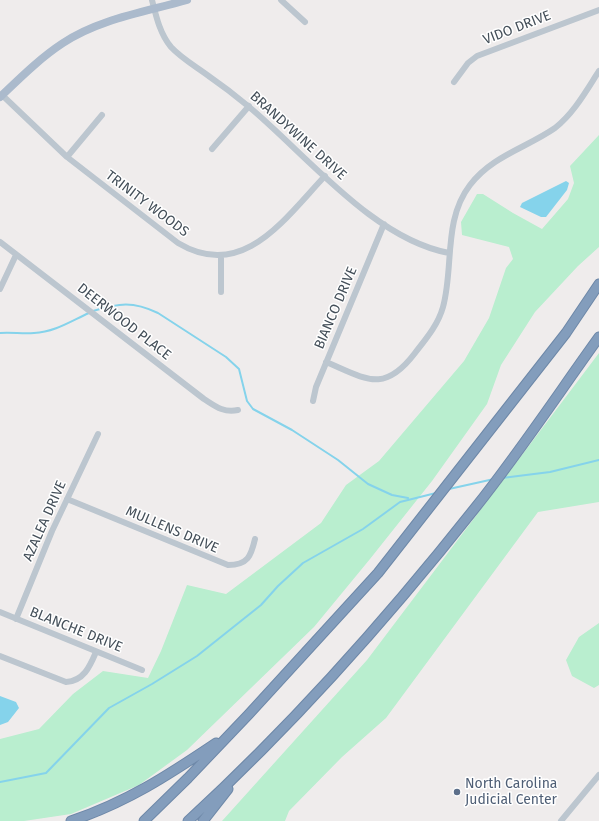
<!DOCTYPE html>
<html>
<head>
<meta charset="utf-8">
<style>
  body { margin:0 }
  canvas { display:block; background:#efecec }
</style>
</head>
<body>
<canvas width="599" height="821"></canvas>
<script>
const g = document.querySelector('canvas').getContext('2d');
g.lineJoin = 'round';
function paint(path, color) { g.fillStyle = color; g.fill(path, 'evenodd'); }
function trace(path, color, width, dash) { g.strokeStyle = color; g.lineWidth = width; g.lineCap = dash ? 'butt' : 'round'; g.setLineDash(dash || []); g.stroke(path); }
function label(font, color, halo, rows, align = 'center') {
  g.font = font + ' "Fira Sans",sans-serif'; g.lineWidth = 3; g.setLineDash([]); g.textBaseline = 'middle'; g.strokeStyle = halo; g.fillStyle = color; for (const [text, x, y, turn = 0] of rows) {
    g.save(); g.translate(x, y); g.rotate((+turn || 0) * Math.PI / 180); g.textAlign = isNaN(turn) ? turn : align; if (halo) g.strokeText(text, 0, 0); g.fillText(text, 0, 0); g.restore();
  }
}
const green = new Path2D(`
  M 599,135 L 599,247 L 578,266 L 535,312 L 501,365 L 487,404 L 432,481 L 370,559 L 314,627 L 187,750 L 139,785 L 71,814 L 24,821 L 0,821 L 0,739 L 39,729 L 73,694 L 103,671 L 148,678 L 161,651 L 187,585 L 226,594 L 321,523 L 346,485 L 379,461 L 464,361 L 489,318 L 506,268 L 513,259 L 509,247 L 462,235 L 461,222 L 477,194 L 483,194 L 513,213 L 542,229 L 568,199 L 574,183 L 570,166 Z
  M 599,353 L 599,502 L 538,512 L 386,718 L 342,757 L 289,811 L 285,821 L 222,821 L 367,660 Z
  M 599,623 L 599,685 L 594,688 L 572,676 L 566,660 L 579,637 Z`);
const water = new Path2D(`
  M 566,181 L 569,183 L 567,190 L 546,217 L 541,217 L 520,207 L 522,203 Z
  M 0,696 L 16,702 L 19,708 L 8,722 L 0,725 Z`);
const stream = new Path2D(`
  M 93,311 C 119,303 133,301 158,313 L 226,357 L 239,369 L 247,401 L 253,409 L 292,430 L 338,460 L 368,484 L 392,495 L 408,498
  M 0,333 C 11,332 23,334 34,333 C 55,332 71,321 89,313
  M 502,478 L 550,472 L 599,460
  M 449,489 L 494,479
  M 0,782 L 46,773 L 109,708 L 152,684 L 197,656 L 261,605 L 278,586 L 303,563 L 363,529 L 400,502 L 436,493`);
const minor = new Path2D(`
  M 152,0 C 156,16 160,34 171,47 C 182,59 197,67 210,77 C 223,86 236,96 248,106 C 306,154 373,239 449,253
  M 281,0 L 305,22
  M 454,82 L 468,63 L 477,56 L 599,10
  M 2,95 L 67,157 L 178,243 C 243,282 285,218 325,176
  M 212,149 L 249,106
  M 67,157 L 102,115
  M 0,242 L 204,399 C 215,406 223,413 238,410
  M 221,256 L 221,292
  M 0,289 L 16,255
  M 326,362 C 366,379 384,394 415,353 C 426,339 438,325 443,307 C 454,267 443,220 470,185 C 492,156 526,148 555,128 C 574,113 586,91 599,71
  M 313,401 L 316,387 L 384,224
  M 67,499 L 228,565 C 248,565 251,556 255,539
  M 0,612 L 142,670
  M 16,619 L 52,531 L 98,434
  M 0,656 L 66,682 C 84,681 90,666 96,652
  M 561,821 L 599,775`);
const major = new Path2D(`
  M 0,97 C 20,78 40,58 63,43 C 99,19 145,12 187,0`);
const highway = new Path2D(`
  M 71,821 C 127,802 167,776 216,743
  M 144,821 L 188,778 L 249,714 L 378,573 L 566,333 L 599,284
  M 188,821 C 293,725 387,619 475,508 C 519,453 558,394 599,337
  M 203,821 L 228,789`);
const markers = [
  [457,792,4,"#5c6f8a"]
];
const streetNames = [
  ["VIDO DRIVE",517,28,-21],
  ["BRANDYWINE DRIVE",298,136,42],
  ["TRINITY WOODS",147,204,37],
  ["BIANCO DRIVE",336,308,-67],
  ["DEERWOOD PLACE",124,322,38],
  ["AZALEA DRIVE",45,521,-66],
  ["MULLENS DRIVE",172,530,23],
  ["BLANCHE DRIVE",76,630,22]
];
const serviceNames = [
  ["North Carolina",465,784],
  ["Judicial Center",465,800]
];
paint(green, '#b9eecf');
paint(water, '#85d3eb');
trace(stream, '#85d3eb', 2);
trace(highway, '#6e88a8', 11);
trace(minor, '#bcc6cf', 6);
trace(major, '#abbacc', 8);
trace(highway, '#839dbc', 9);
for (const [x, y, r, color] of markers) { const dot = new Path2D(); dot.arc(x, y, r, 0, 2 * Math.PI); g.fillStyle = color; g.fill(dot); trace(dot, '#fff', 1.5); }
label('14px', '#444f59', '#fff', streetNames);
label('14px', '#4e5e75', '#fff', serviceNames, 'left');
</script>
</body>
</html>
